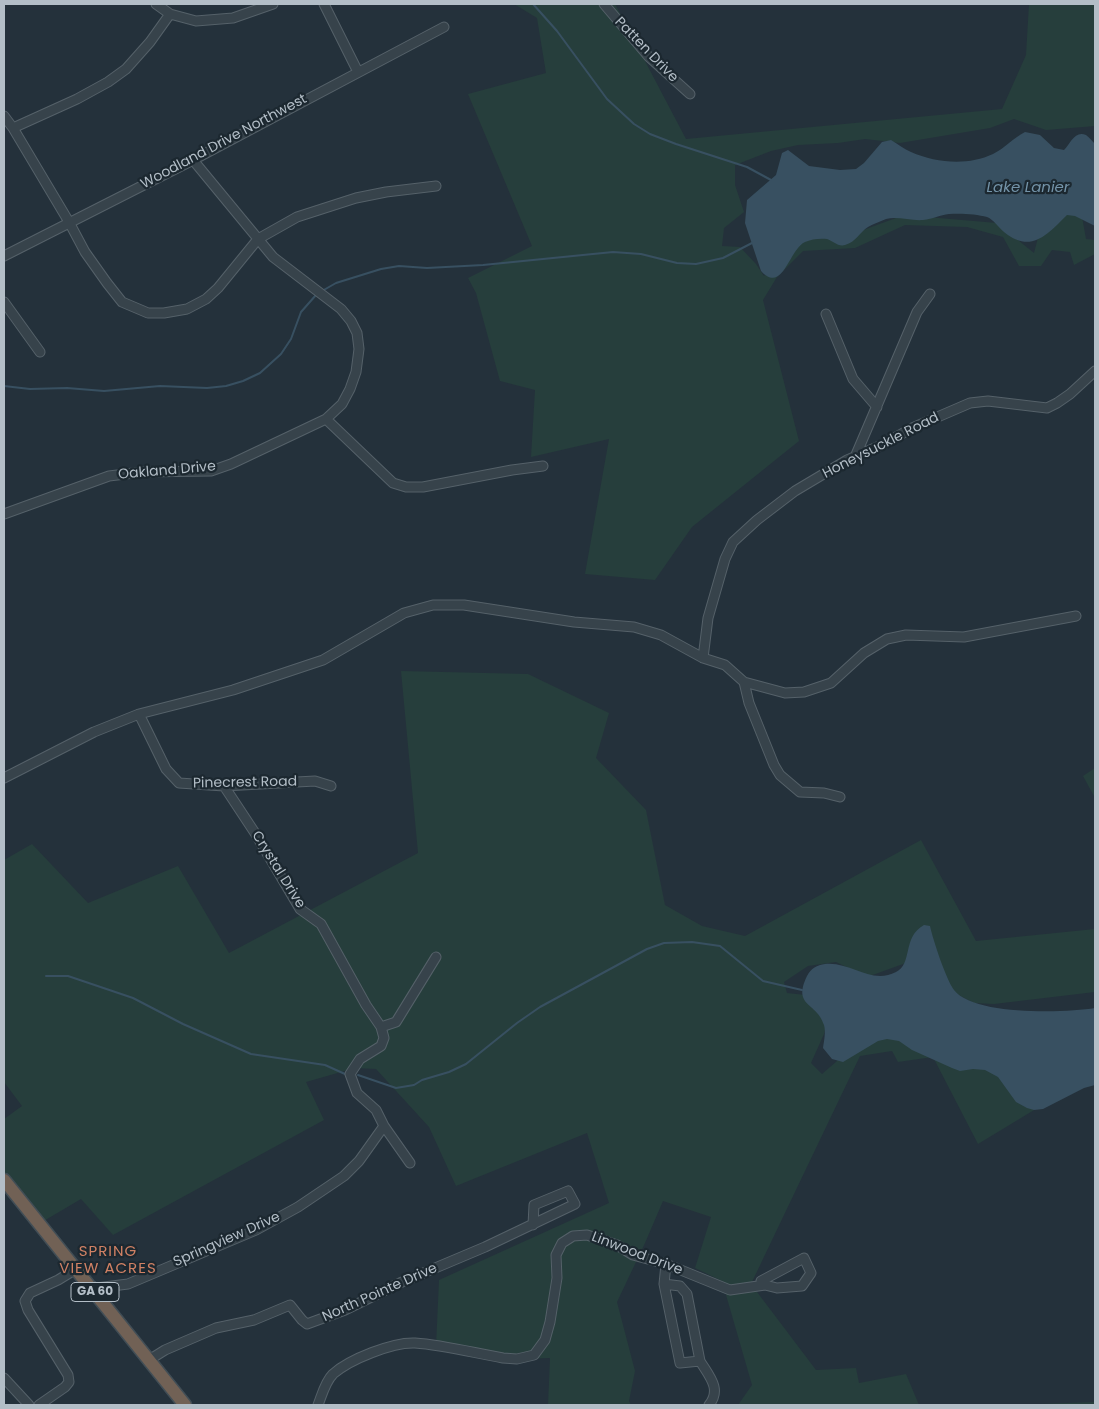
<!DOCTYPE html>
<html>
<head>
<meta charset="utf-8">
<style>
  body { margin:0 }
  #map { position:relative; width:1099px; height:1409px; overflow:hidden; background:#24313b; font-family:Poppins,sans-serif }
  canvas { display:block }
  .frame { position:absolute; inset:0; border:5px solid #b3bec7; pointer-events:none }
</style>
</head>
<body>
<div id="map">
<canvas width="1099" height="1409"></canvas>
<div class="frame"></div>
</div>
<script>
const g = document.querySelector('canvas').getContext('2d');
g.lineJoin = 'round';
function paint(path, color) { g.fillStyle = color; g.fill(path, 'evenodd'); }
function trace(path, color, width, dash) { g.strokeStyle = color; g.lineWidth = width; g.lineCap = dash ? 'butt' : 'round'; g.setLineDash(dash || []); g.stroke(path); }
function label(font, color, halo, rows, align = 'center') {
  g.font = font + ' Poppins,sans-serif'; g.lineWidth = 4.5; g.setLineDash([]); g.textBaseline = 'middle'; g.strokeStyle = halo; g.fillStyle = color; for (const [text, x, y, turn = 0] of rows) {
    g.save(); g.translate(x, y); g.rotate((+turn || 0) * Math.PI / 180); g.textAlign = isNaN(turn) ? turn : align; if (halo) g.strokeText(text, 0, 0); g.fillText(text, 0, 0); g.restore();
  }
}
const green = new Path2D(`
  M 514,4 L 615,4 L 686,139 L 1002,109 L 1026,55 L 1029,4 L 1095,4 L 1095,126 L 1046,130 L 1014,119 L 990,128 L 900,143 L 865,139 L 838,143 L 798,145 L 771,151 L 735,165 L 735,185 L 744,212 L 724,228 L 722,246 L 740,247 L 756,264 L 764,276 L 785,250 L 821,232 L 839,239 L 904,215 L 997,223 L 1034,253 L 1039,234 L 1053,213 L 1081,211 L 1086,239 L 1095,240 L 1095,254 L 1074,265 L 1070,252 L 1052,250 L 1041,266 L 1019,266 L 1003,237 L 967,227 L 905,225 L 855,248 L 803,251 L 777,277 L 763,300 L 799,441 L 692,527 L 655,580 L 585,574 L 609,439 L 531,457 L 535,390 L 500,381 L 476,293 L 468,278 L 532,246 L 468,94 L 546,73 L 537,18 Z
  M 401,671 L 528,674 L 609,713 L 596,758 L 646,810 L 665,905 L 702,926 L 745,936 L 921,840 L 976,941 L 1095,929 L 1095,992 L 994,1004 L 974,1003 L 945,988 L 917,959 L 867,977 L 836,962 L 808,966 L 784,982 L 787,993 L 815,996 L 830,1012 L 824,1034 L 811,1063 L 822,1074 L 837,1061 L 848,1043 L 867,1033 L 1082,1081 L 978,1144 L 933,1057 L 898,1062 L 892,1051 L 860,1056 L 751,1284 L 816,1370 L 856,1368 L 859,1383 L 906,1374 L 919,1405 L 738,1405 L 752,1385 L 722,1281 L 695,1268 L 711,1217 L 663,1201 L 645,1243 L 617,1302 L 635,1371 L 629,1401 L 631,1405 L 548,1405 L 550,1358 L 517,1359 L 436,1346 L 439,1280 L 609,1203 L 587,1133 L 456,1186 L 429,1127 L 376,1069 L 355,1068 L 306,1082 L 324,1120 L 113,1235 L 81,1199 L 42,1222 L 4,1173 L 4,1119 L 22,1106 L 4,1082 L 4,860 L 32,844 L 88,903 L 178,866 L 229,953 L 418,853 Z
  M 1095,768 L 1095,798 L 1083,776 Z
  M 1095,1402 L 1095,1405 L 1011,1405 L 1012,1405 Z`);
const water = new Path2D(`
  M 1025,132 L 1040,135 L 1054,148 L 1064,150 C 1070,144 1075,130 1086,135 C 1089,137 1093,142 1095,144 L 1095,226 L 1075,216 L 1067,215 C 1047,235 1031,254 1004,232 C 999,228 993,219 987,217 C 977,214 960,213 949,214 C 940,215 933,219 923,220 C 911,221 897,216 886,219 C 881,221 873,224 868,227 C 860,232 856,242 845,245 C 838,247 833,241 827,239 C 821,238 811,239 805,242 C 789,249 783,295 761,271 L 745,223 L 747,200 L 776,175 L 782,153 L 788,150 L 809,166 L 840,170 L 856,169 L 864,163 L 882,142 L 891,140 C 898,144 904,149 911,152 C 936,163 968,166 993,154 C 1005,148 1013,138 1025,132 Z
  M 924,925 L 930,926 C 933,940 946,979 954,990 C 974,1016 1066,1013 1095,1008 L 1095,1085 L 1084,1088 L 1043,1109 L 1034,1110 L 1027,1108 L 1016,1102 L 998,1077 L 985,1070 L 973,1069 L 960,1071 L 952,1068 L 912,1050 L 899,1041 L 887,1039 L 878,1041 L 843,1062 L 832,1059 L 823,1048 C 824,1041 826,1032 824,1025 C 817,1002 792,1007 807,976 C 811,968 817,965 825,964 C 850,961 871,985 896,972 C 913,964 902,937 924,925 Z`);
const stream = new Path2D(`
  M 533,4 L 557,31 L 607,99 L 634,124 L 650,134 L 676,144 L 747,167 L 771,180
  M 322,291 L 336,283 L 381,269 L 399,266 L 427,268 L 483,265 L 613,252 L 641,254 L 677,263 L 696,264 L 723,258 L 752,243
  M 4,386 L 30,389 L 67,388 L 104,391 L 160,386 L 207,388 L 226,386 L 243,381 L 260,373 L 281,354 L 291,339 L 301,312 L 316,295
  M 46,976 L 68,976 L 133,998 L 183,1024 L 251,1054 L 325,1065 L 345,1074
  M 358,1075 L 396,1088 L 414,1085 L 422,1080 L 449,1072 L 466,1064 L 517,1023 L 540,1007 L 647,949 L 664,943 L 692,942 L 720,946 L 763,981 L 802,990`);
const minor = new Path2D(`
  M 156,4 L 170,14 L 196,21 L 233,18 L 273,4
  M 324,4 L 358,72
  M 604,4 L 649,57 L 690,94
  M 4,116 L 13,128 L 69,222 L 85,252 L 107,283 L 122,302 L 148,313 L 164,313 L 187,309 L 206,299 L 218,288 L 258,239 L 297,217 L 356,198 L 386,192 L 436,186
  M 13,128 L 77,99 L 108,82 L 126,69 L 150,42 L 170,14
  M 4,256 L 193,160 L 444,27
  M 4,302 L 40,352
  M 826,314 L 853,379 L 877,407
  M 326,419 L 393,483 L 406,487 L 423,487 L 512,470 L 543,466
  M 855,457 L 917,312 L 930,294
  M 4,514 L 109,476 L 142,472 L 211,471 L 231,464 L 326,419 L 342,404 L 350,389 L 356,372 L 359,349 L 357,333 L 351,321 L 341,309 L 273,257 L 193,160
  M 703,658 L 708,618 L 725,559 L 733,542 L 757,520 L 795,491 L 847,460 L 884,444 L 912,428 L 970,403 L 988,401 L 1047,408 L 1057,403 L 1070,394 L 1095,371
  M 744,682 L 785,693 L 804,692 L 831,683 L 864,653 L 887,639 L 906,635 L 964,637 L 1076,616
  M 139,714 L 166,769 L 179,783 L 224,786 L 315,781 L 331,786
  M 4,778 L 94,732 L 139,714 L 233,690 L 323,660 L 404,613 L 433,605 L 464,605 L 574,622 L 634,627 L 661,635 L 703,658 L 725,665 L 744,682 L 749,703 L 774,765 L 780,775 L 800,792 L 824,793 L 840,797
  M 224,786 L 255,833 L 300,909 L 321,924 L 366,1005 L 381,1027 L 384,1038 L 381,1046 L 360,1059 L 350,1074 L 357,1093 L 376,1110 L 384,1126 L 410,1163
  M 381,1027 L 396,1022 L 436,957
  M 664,1284 L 680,1286 L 687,1294 L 700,1361 L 680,1363 L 664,1284 L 666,1264
  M 90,1285 L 96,1288 L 128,1284 L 256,1230 L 298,1207 L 344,1176 L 359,1161 L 384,1126
  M 149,1360 L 165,1350 L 216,1328 L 254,1320 L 290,1305 L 302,1320 L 307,1324 L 345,1310 L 402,1282 L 485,1247 L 575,1204 L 568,1191 L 534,1205 L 533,1225
  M 700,1361 C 709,1376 722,1389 709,1405
  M 4,1378 L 29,1405
  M 39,1405 L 65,1387 L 69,1382 L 68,1375 L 28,1310 L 25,1301 L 30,1293 L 58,1280 L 76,1269
  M 318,1405 C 322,1395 325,1382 333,1374 C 350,1359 393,1342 415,1343 C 444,1345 474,1353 503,1358 L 517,1359 L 534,1355 L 545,1340 L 550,1322 L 557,1278 L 556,1255 L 562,1243 L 573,1236 L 587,1235 L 617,1245 L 633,1255 L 666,1264 L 730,1290 L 765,1285 L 777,1288 L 802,1286 L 811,1273 L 804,1258 L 761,1281 L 765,1285`);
const highway = new Path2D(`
  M 4,1180 L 185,1405`);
const shields = [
  [95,1292,48]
];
const shieldNames = [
  ["GA 60",95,1292]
];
const streetNames = [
  ["Patten Drive",646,50,46],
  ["Woodland Drive Northwest",224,142,-28],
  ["Honeysuckle Road",881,446,-27],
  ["Oakland Drive",167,471,-5],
  ["Pinecrest Road",245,783,-1],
  ["Crystal Drive",278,870,58],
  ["Springview Drive",227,1240,-24],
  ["Linwood Drive",637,1254,21],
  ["North Pointe Drive",380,1293,-24]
];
const waterNames = [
  ["Lake Lanier",1028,188]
];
const neighbourhoodNames = [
  ["SPRING",108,1252],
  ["VIEW ACRES",108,1269]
];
paint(green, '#263e3c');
paint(water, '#385061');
trace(stream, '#385061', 2);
trace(minor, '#556169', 11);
trace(highway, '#424e56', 15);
trace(minor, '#37434b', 9);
trace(highway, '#716155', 12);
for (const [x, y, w] of shields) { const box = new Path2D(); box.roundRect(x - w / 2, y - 9.5, w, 19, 4); g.fillStyle = '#1c2830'; g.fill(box); trace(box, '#b3bec7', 1); }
label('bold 12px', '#b3bec7', null, shieldNames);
label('14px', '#b3bec7', '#1c2830', streetNames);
label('italic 15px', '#7494a9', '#1c2830', waterNames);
g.letterSpacing = '1px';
label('15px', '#d08164', '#1c2830', neighbourhoodNames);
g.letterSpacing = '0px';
</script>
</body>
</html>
